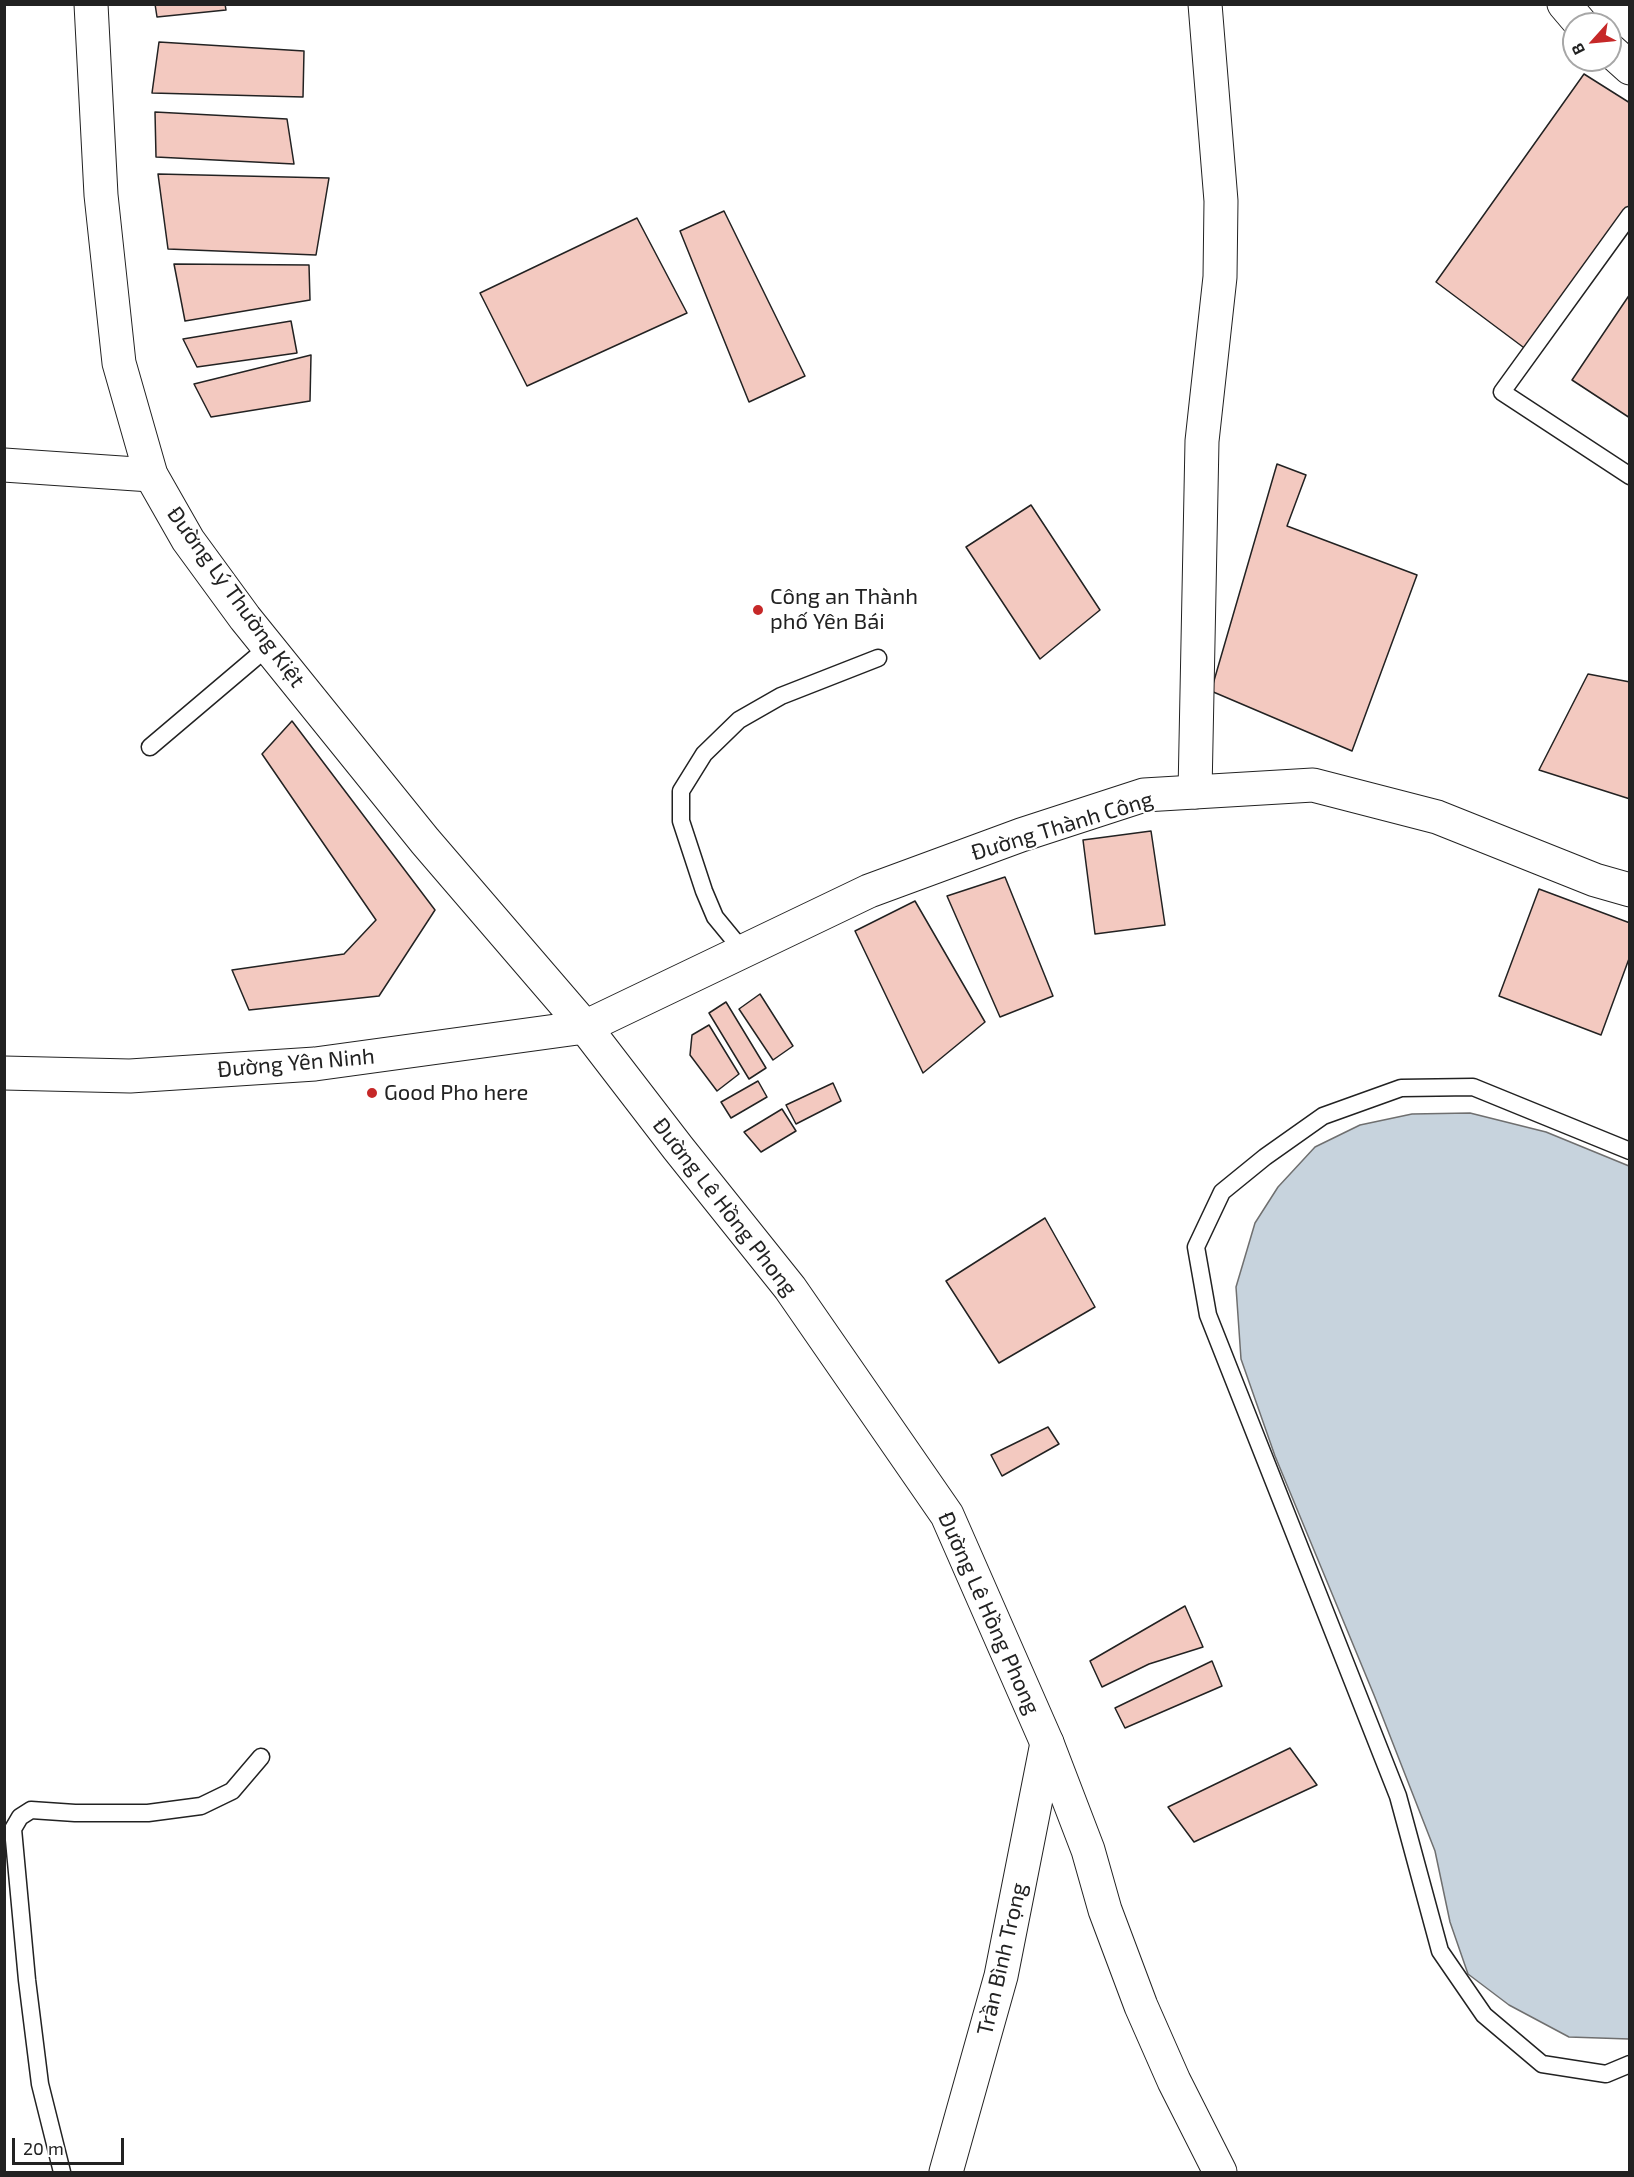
<!DOCTYPE html>
<html>
<head>
<meta charset="utf-8">
<style>
  body { margin:0 }
  #map { position:relative; width:1634px; height:2177px; overflow:hidden; background:#fff; font-family:"Exo 2",sans-serif }
  canvas { display:block }
  .frame { position:absolute; inset:0; border:6px solid #222; pointer-events:none }
  .north { position:absolute; left:1562px; top:12px; width:60px; height:60px; box-sizing:border-box; background:#fff; border:2px solid #a7a7a7; border-radius:50%; rotate:243deg; font-size:16px; font-weight:700; line-height:24px; text-align:center; color:#222 }
  .north::after { content:''; display:block; margin:auto; width:21px; height:27px; background:#c62828; clip-path:polygon(50% 0,100% 100%,50% 72%,0 100%) }
  .scale { position:absolute; left:12px; top:2138px; width:112px; height:27px; box-sizing:border-box; border:3px solid #222; border-top:0; padding-left:8px; font-size:18px; line-height:21px; white-space:nowrap; color:#222; -webkit-text-stroke:4px #fff; paint-order:stroke }
</style>
</head>
<body>
<div id="map">
<canvas width="1634" height="2177"></canvas>
<div class="frame"></div>
<div class="north">B</div>
<div class="scale">20 m</div>
</div>
<script>
const g = document.querySelector('canvas').getContext('2d');
g.lineJoin = 'round';
function paint(path, color) { g.fillStyle = color; g.fill(path, 'evenodd'); }
function trace(path, color, width, dash) { g.strokeStyle = color; g.lineWidth = width; g.lineCap = dash ? 'butt' : 'round'; g.setLineDash(dash || []); g.stroke(path); }
function label(font, color, halo, rows, align = 'center') {
  g.font = font + ' "Exo 2",sans-serif'; g.lineWidth = 4.5; g.setLineDash([]); g.textBaseline = 'middle'; g.strokeStyle = halo; g.fillStyle = color; for (const [text, x, y, turn = 0] of rows) {
    g.save(); g.translate(x, y); g.rotate((+turn || 0) * Math.PI / 180); g.textAlign = isNaN(turn) ? turn : align; if (halo) g.strokeText(text, 0, 0); g.fillText(text, 0, 0); g.restore();
  }
}
const water = new Path2D(`
  M 1470,1113 L 1546,1132 L 1629,1166 L 1629,2039 L 1569,2037 L 1509,2005 L 1468,1974 L 1450,1922 L 1435,1851 L 1374,1695 L 1275,1456 L 1241,1359 L 1236,1287 L 1255,1223 L 1278,1187 L 1315,1147 L 1360,1125 L 1412,1114 Z`);
const building = new Path2D(`
  M 155,4 L 225,4 L 226,10 L 157,17 Z
  M 159,42 L 304,51 L 303,97 L 152,93 Z
  M 1584,74 L 1630,103 L 1630,215 L 1531,353 L 1436,282 Z
  M 155,112 L 287,119 L 294,164 L 156,157 Z
  M 158,174 L 329,178 L 316,255 L 168,249 Z
  M 724,211 L 805,376 L 749,402 L 680,231 Z
  M 637,218 L 687,313 L 527,386 L 480,293 Z
  M 174,264 L 309,265 L 310,300 L 185,321 Z
  M 1630,294 L 1630,418 L 1572,380 Z
  M 291,321 L 297,353 L 197,367 L 183,339 Z
  M 311,355 L 310,401 L 211,417 L 194,384 Z
  M 1277,464 L 1306,475 L 1287,526 L 1417,575 L 1352,751 L 1211,691 Z
  M 1031,505 L 1100,610 L 1040,659 L 966,547 Z
  M 1588,674 L 1630,682 L 1630,799 L 1539,770 Z
  M 292,721 L 435,910 L 379,996 L 249,1010 L 232,970 L 344,954 L 376,920 L 262,754 Z
  M 1151,831 L 1165,925 L 1095,934 L 1083,840 Z
  M 1005,877 L 1053,996 L 1000,1017 L 947,896 Z
  M 1539,889 L 1630,923 L 1630,956 L 1601,1035 L 1499,996 Z
  M 915,901 L 985,1022 L 923,1073 L 855,931 Z
  M 760,994 L 793,1046 L 773,1060 L 739,1009 Z
  M 726,1002 L 766,1068 L 749,1079 L 709,1013 Z
  M 709,1025 L 739,1074 L 717,1091 L 690,1055 L 692,1035 Z
  M 758,1081 L 767,1097 L 731,1118 L 721,1102 Z
  M 833,1083 L 841,1101 L 796,1124 L 786,1105 Z
  M 782,1109 L 796,1131 L 761,1152 L 744,1132 Z
  M 1045,1218 L 1095,1307 L 999,1363 L 946,1281 Z
  M 1048,1427 L 1059,1444 L 1002,1476 L 991,1455 Z
  M 1185,1606 L 1203,1647 L 1149,1664 L 1102,1687 L 1090,1661 Z
  M 1212,1661 L 1222,1686 L 1125,1728 L 1115,1708 Z
  M 1290,1748 L 1317,1785 L 1194,1842 L 1168,1807 Z`);
const lane = new Path2D(`
  M 1630,215 L 1502,392 L 1630,476
  M 150,747 L 268,647
  M 743,951 L 715,917 L 704,891 L 681,821 L 681,791 L 704,754 L 739,720 L 781,696 L 878,658
  M 1630,1151 L 1473,1087 L 1401,1088 L 1323,1116 L 1265,1157 L 1222,1192 L 1196,1247 L 1208,1315 L 1398,1796 L 1440,1951 L 1484,2015 L 1542,2064 L 1606,2074 L 1630,2064
  M 62,2172 L 40,2084 L 27,1980 L 13,1829 L 20,1817 L 31,1810 L 75,1813 L 148,1813 L 201,1806 L 232,1791 L 261,1757`);
const street = new Path2D(`
  M 1564,4 L 1581,24
  M 1610,50 L 1630,68
  M 4,465 L 151,475
  M 1195,792 L 1202,441 L 1220,277 L 1221,201 L 1205,4`);
const secondary = new Path2D(`
  M 91,4 L 101,195 L 119,363 L 151,475 L 188,540 L 245,618 L 425,841 L 585,1027 L 869,891 L 1021,835 L 1144,795 L 1313,785 L 1437,817 L 1595,880 L 1630,890
  M 946,2172 L 1001,1976 L 1047,1743`);
const primary = new Path2D(`
  M 4,1073 L 130,1076 L 315,1064 L 585,1027 L 678,1148 L 790,1288 L 947,1515 L 1047,1743 L 1088,1850 L 1105,1910 L 1141,2006 L 1174,2081 L 1220,2172`);
const markers = [
  [758,610,6,"#c62828"],
  [372,1093,6,"#c62828"]
];
const streetNames = [
  ["Đường Lý Thường Kiệt",236,597,54],
  ["Đường Thành Công",1062,826,-17],
  ["Đường Yên Ninh",296,1063,-5],
  ["Đường Lê Hồng Phong",725,1207,52],
  ["Đường Lê Hồng Phong",989,1613,66],
  ["Trần Bình Trọng",1002,1959,-77]
];
const poiNames = [
  ["Công an Thành",770,597],
  ["phố Yên Bái",770,622],
  ["Good Pho here",384,1093]
];
paint(water, '#c7d3dd');
trace(water, '#6f6f6f', 1.5);
paint(building, '#f3c9c0');
trace(building, '#222', 1.5);
trace(lane, '#222', 19);
trace(street, '#222', 35);
trace(secondary, '#222', 35);
trace(primary, '#222', 35);
trace(lane, '#fff', 16);
trace(street, '#fff', 33);
trace(secondary, '#fff', 33);
trace(primary, '#fff', 33);
for (const [x, y, r, color] of markers) { const dot = new Path2D(); dot.arc(x, y, r, 0, 2 * Math.PI); g.fillStyle = color; g.fill(dot); trace(dot, '#fff', 2); }
label('22px', '#222', '#fff', streetNames);
label('22px', '#222', '#fff', poiNames, 'left');
</script>
</body>
</html>
